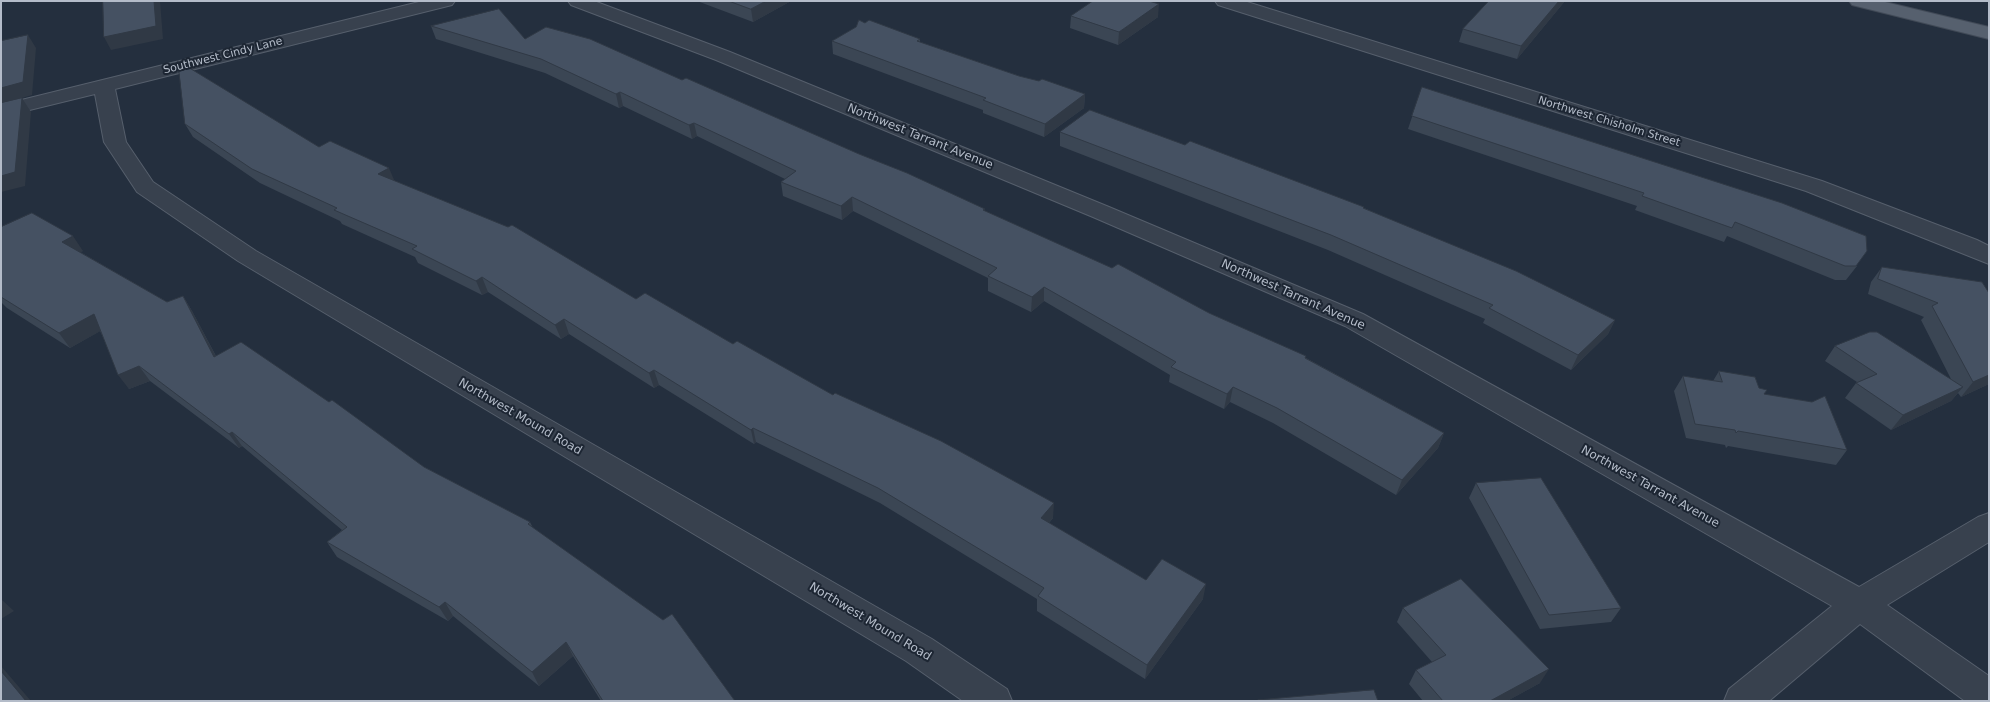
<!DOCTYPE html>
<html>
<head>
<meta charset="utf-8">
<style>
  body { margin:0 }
  #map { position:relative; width:1990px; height:702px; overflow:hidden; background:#242f3e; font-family:"DejaVu Sans",sans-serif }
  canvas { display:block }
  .frame { position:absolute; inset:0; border:2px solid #b4bcc9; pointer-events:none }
</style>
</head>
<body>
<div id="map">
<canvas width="1990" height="702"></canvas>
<div class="frame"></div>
</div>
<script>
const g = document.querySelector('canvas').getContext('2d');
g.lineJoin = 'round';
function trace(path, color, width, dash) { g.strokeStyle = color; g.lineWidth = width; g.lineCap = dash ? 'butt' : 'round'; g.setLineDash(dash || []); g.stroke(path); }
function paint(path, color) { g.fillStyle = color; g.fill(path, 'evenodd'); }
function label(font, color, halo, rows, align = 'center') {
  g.font = font + ' "DejaVu Sans",sans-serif'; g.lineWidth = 4; g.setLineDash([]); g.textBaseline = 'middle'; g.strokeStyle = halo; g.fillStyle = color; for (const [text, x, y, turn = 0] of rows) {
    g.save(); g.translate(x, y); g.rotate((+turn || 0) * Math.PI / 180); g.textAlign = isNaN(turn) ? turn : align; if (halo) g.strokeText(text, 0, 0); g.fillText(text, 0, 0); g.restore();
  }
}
const minor = new Path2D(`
  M 423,1 L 455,1 L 452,5 L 115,89 L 126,142 L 153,182 L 256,251 L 932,639 L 1007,689 L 1012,701 L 963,701 L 906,661 L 238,261 L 137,192 L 104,142 L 95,94 L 1,117 L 1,105 Z
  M 568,1 L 594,1 L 730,52 L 1109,207 L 1363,314 L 1859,587 L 1978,517 L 1989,513 L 1989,542 L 1887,605 L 1989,676 L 1989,701 L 1965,701 L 1860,624 L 1769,701 L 1724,701 L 1729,689 L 1832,606 L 1345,326 L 1093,217 L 716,60 L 571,5 Z
  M 1215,1 L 1244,1 L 1822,181 L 1977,240 L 1989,246 L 1989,264 L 1806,191 L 1218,5 Z`);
const major = new Path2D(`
  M 1849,1 L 1881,1 L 1989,27 L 1989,39 L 1852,5 Z`);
const wall = new Path2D(`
  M 697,1 L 791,1 L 753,22 Z
  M 1489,1 L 1565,1 L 1517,59 L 1459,42 L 1463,29 Z
  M 1071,16 L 1158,17 L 1118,45 L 1070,28 Z
  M 431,26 L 525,39 L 682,80 L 985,211 L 1209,313 L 1306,358 L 1444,433 L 1438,448 L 1396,495 L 1273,423 L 1230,402 L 1224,409 L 1169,382 L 1170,375 L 1044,301 L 1031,312 L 988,291 L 988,278 L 853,211 L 842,220 L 783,196 L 781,182 L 785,179 L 697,136 L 692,139 L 623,106 L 619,108 L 545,73 L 436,39 Z
  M 920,39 L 920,42 L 1019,76 L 1085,94 L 1084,108 L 1044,137 L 983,113 L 983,110 L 833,54 L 832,41 Z
  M 1422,87 L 1857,266 L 1846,280 L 1835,280 L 1727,236 L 1724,242 L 1635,210 L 1637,206 L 1408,129 Z
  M 185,124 L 319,147 L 395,181 L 636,299 L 733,344 L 833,395 L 1053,518 L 1049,523 L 1146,580 L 1203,599 L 1145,679 L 1037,611 L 1037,599 L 880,503 L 756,442 L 754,444 L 659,385 L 654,388 L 569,334 L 561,339 L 488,292 L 482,295 L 418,263 L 415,257 L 342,224 L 340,221 L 260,183 L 193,137 Z
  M 1060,132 L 1185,145 L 1364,208 L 1615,320 L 1608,334 L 1571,370 L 1483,323 L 1485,319 L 1328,250 L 1060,146 Z
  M 1,227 L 83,251 L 80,252 L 167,302 L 183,296 L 192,311 L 216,356 L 424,467 L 530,522 L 533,528 L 735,701 L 601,701 L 573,656 L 539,686 L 453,616 L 448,621 L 337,557 L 327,542 L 342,530 L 242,446 L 239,448 L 150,381 L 129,389 L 100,331 L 70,348 L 7,308 L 1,302 Z
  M 1882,267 L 1989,293 L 1989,384 L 1961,397 L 1958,393 L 1951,401 L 1891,430 L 1845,398 L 1856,383 L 1857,382 L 1825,361 L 1835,346 L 1951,379 L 1921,320 L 1924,317 L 1868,294 L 1871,282 Z
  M 1719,371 L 1759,388 L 1764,394 L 1847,450 L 1836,465 L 1728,446 L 1726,448 L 1725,445 L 1686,438 L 1674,391 L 1683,376 L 1713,381 Z
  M 1476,483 L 1621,608 L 1611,622 L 1540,629 L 1469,498 Z
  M 1403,608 L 1540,683 L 1507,701 L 1423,701 L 1409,684 L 1416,670 L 1432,662 L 1397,622 Z`);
const shadedWall = new Path2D(`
  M 154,1 L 160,1 L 163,39 L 111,50 L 104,37 Z
  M 766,1 L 791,1 L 753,22 L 751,9 Z
  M 1559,1 L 1565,1 L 1517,59 L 1521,46 Z
  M 1159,4 L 1158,17 L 1118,45 L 1119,32 Z
  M 28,35 L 36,48 L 32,95 L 22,98 L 31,112 L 25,186 L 1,192 L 1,88 Z
  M 620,92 L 623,106 L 619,108 L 616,94 Z
  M 1085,94 L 1084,108 L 1044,137 L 1045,124 Z
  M 694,123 L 697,136 L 692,139 L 689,125 Z
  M 389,168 L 395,182 L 378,174 Z
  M 852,197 L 853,211 L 842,220 L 841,206 Z
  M 73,236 L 83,251 L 72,256 L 62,242 Z
  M 482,277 L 488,292 L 482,295 L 476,281 Z
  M 1044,287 L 1044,301 L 1031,312 L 1032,297 Z
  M 183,296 L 192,311 L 224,372 L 214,357 Z
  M 94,314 L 104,329 L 70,348 L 59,333 Z
  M 564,319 L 569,334 L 561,339 L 555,325 Z
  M 1615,320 L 1608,334 L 1571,370 L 1578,355 Z
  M 139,366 L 150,381 L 129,389 L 118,375 Z
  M 654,370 L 659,385 L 654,388 L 649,373 Z
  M 1989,375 L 1989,384 L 1961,397 L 1973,382 Z
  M 1233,387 L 1230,402 L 1224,409 L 1227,394 Z
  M 1963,387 L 1951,401 L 1891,430 L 1903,415 Z
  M 753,428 L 756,442 L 754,444 L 751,430 Z
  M 232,432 L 242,446 L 239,448 L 229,434 Z
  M 1444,433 L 1438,448 L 1396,495 L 1402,480 Z
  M 1054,503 L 1053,518 L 1040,533 L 1041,518 Z
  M 1206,584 L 1203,599 L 1145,679 L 1147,665 Z
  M 1,599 L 14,611 L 1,619 Z
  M 445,602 L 453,616 L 448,621 L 439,607 Z
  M 566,642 L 573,656 L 539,686 L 532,672 Z
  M 1,666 L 31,701 L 26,701 L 1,671 Z
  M 1549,669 L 1540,683 L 1507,701 L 1490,701 Z`);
const building = new Path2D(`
  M 103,1 L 154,1 L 156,26 L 104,37 Z
  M 729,1 L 766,1 L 751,9 Z
  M 1093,1 L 1149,1 L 1159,4 L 1119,32 L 1071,16 Z
  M 1489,1 L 1559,1 L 1521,46 L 1463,29 Z
  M 499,9 L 525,39 L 546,27 L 590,39 L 682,80 L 686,78 L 859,154 L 907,173 L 985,209 L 983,210 L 1112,268 L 1118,264 L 1209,313 L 1306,356 L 1305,358 L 1444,433 L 1402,480 L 1277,408 L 1233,387 L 1227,394 L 1171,367 L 1176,362 L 1044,287 L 1032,297 L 988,276 L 997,268 L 852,197 L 841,206 L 781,182 L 796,171 L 694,123 L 689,125 L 620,92 L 616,94 L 541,59 L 431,26 Z
  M 859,20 L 865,23 L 869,20 L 920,39 L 917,41 L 1019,76 L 1039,81 L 1042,79 L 1085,94 L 1045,124 L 983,100 L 986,98 L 832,41 L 856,27 Z
  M 28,35 L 23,82 L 1,88 L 1,41 Z
  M 178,61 L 319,147 L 330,141 L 389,168 L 378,174 L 508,227 L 512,225 L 636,299 L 645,293 L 733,344 L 737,341 L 833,395 L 835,393 L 941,441 L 1054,503 L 1041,518 L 1146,580 L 1162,559 L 1206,584 L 1147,665 L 1038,596 L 1044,588 L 878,488 L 753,428 L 751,430 L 654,370 L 649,373 L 564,319 L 555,325 L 482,277 L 476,281 L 412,249 L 417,246 L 334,210 L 337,208 L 252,169 L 185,124 Z
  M 1422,87 L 1782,203 L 1866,236 L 1867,251 L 1856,266 L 1845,266 L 1735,222 L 1732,228 L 1642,196 L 1644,193 L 1412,116 Z
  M 22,98 L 15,172 L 1,176 L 1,103 Z
  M 1090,110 L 1185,145 L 1190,141 L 1364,207 L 1363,208 L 1516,271 L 1615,320 L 1578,355 L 1489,308 L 1493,305 L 1331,235 L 1060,132 Z
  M 32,213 L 73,236 L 62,242 L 167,302 L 183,296 L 214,357 L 241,342 L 329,402 L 332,400 L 424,467 L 530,522 L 528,524 L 663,620 L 672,614 L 735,701 L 603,701 L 566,642 L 532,672 L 445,602 L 439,607 L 327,542 L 347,527 L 232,432 L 229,434 L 139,366 L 118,375 L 94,314 L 59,333 L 1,297 L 1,227 Z
  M 1882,267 L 1982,282 L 1989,293 L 1989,375 L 1973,382 L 1932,306 L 1938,303 L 1878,279 Z
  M 1870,332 L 1877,332 L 1963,387 L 1903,415 L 1856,383 L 1877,374 L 1835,346 Z
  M 1719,371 L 1755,377 L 1759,388 L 1767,390 L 1764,394 L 1812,402 L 1825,396 L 1847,450 L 1738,431 L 1736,433 L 1735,430 L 1695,424 L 1683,376 L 1722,382 Z
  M 1541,478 L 1621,608 L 1549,615 L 1476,483 Z
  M 1461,579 L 1549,669 L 1490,701 L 1443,701 L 1416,670 L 1446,655 L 1403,608 Z
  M 1,671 L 26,701 L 1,701 Z
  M 1374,690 L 1378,701 L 1258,700 Z`);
const farStreetnames = [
  ["Southwest Cindy Lane",223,56,-14],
  ["Northwest Chisholm Street",1609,122,17]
];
const streetNames = [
  ["Northwest Tarrant Avenue",920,137,22],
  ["Northwest Tarrant Avenue",1293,295,24],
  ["Northwest Mound Road",520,417,30],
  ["Northwest Tarrant Avenue",1650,487,29],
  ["Northwest Mound Road",870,622,31]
];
trace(minor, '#565f6c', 2);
trace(major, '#414a57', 2);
paint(minor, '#38414e');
paint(major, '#56606e');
paint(wall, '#3b4654');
paint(shadedWall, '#303945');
paint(building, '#455162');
trace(building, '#303945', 1);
label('11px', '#b4bcc9', '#1d2633', farStreetnames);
label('12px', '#b4bcc9', '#1d2633', streetNames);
</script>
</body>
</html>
